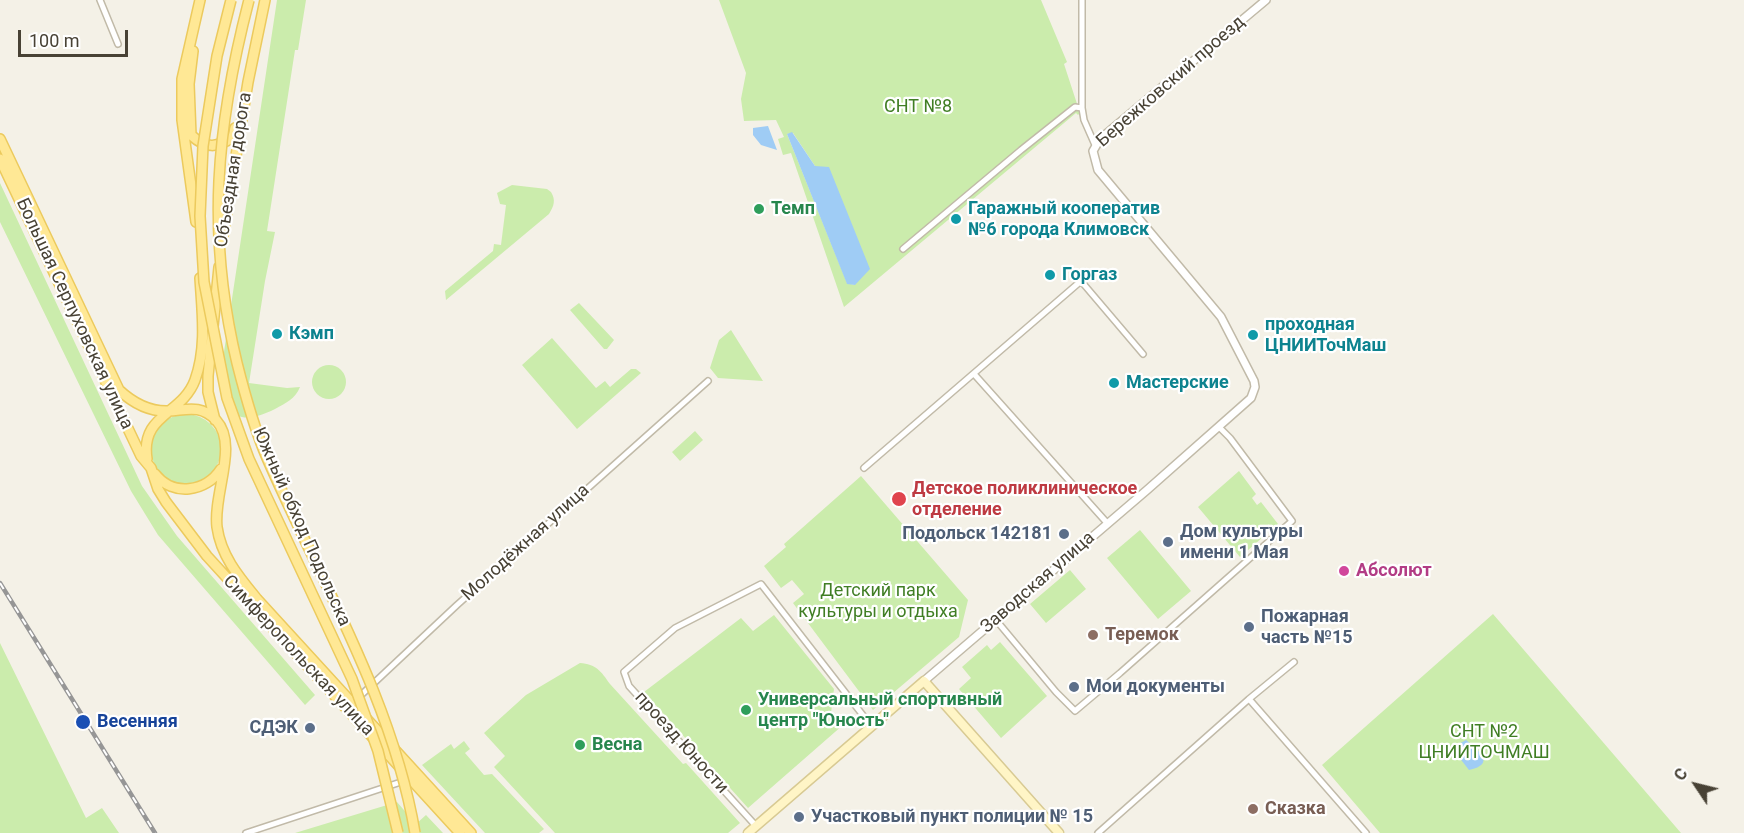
<!DOCTYPE html>
<html>
<head>
<meta charset="utf-8">
<style>
  body { margin:0 }
  #map { position:relative; width:1744px; height:833px; overflow:hidden; background:#f4f1e7; font-family:Roboto,sans-serif }
  canvas { display:block }
  .north { position:absolute; left:1666px; top:755px; width:60px; height:60px; -webkit-text-stroke:4px #fff; paint-order:stroke; rotate:305deg; font-size:16px; font-weight:700; line-height:24px; text-align:center; color:#484235 }
  .north::after { content:''; display:block; margin:auto; width:21px; height:27px; background:#484235; clip-path:polygon(50% 0,100% 100%,50% 72%,0 100%) }
  .scale { position:absolute; left:18px; top:30px; width:110px; height:27px; box-sizing:border-box; border:3px solid #484235; border-top:0; padding-left:8px; font-size:18px; line-height:21px; white-space:nowrap; color:#484235; -webkit-text-stroke:4px #fff; paint-order:stroke }
</style>
</head>
<body>
<div id="map">
<canvas width="1744" height="833"></canvas>
<div class="north">С</div>
<div class="scale">100 m</div>
</div>
<script>
const g = document.querySelector('canvas').getContext('2d');
g.lineJoin = 'round';
function paint(path, color) { g.fillStyle = color; g.fill(path, 'evenodd'); }
function trace(path, color, width, dash) { g.strokeStyle = color; g.lineWidth = width; g.lineCap = dash ? 'butt' : 'round'; g.setLineDash(dash || []); g.stroke(path); }
function label(font, color, halo, rows, align = 'center') {
  g.font = font + ' Roboto,sans-serif'; g.lineWidth = 4.5; g.setLineDash([]); g.textBaseline = 'middle'; g.strokeStyle = halo; g.fillStyle = color; for (const [text, x, y, turn = 0] of rows) {
    g.save(); g.translate(x, y); g.rotate((+turn || 0) * Math.PI / 180); g.textAlign = isNaN(turn) ? turn : align; if (halo) g.strokeText(text, 0, 0); g.fillText(text, 0, 0); g.restore();
  }
}
const green = new Path2D(`
  M 277,0 L 306,0 L 298,50 L 295,50 L 267,231 L 275,232 L 265,281 L 249,383 L 287,388 L 300,387 C 295,399 286,403 275,409 C 245,424 227,421 219,385 Z
  M 719,0 L 1041,0 L 1067,62 L 1064,64 L 1080,113 L 1078,115 L 1076,113 L 844,307 L 791,153 L 783,155 L 778,139 L 784,137 L 776,120 L 744,121 L 741,99 L 746,73 ZM 793,133 L 815,166 L 855,285 L 847,283 L 787,134 Z
  M 0,183 L 142,486 L 177,536 L 315,695 L 305,705 L 158,535 L 131,491 L 0,222 Z
  M 512,185 L 547,189 L 551,192 C 556,200 554,206 549,214 L 446,300 L 445,291 L 493,251 L 494,244 L 501,245 L 506,205 L 500,204 L 497,193 Z
  M 579,303 L 614,340 L 607,349 L 604,349 L 570,310 Z
  M 731,330 L 763,381 L 718,378 L 710,368 L 719,340 Z
  M 552,338 L 596,388 L 605,381 L 610,387 L 631,369 L 636,369 L 641,373 L 577,429 L 522,365 Z
  M312 382a17 17 0 1 1 34 0a17 17 0 1 1-34 0Z
  M151 449a35 35 0 1 1 70 0a35 35 0 1 1-70 0Z
  M 695,431 L 703,440 L 680,461 L 672,452 Z
  M 1239,471 L 1256,494 L 1252,498 L 1257,505 L 1261,502 L 1278,524 L 1240,557 L 1198,507 Z
  M 861,476 L 968,600 L 959,637 L 873,710 L 793,603 L 804,594 L 792,580 L 781,588 L 764,566 L 786,547 L 784,544 Z
  M 1140,530 L 1191,591 L 1158,619 L 1107,558 Z
  M 1070,570 L 1086,589 L 1046,623 L 1030,604 Z
  M 1493,614 L 1681,833 L 1380,833 L 1322,765 Z
  M 774,615 L 834,689 L 831,713 L 843,725 L 748,808 L 644,692 L 741,618 L 753,631 Z
  M 1000,642 L 1047,696 L 1001,738 L 959,689 L 971,678 L 962,667 L 987,645 L 991,650 Z
  M 0,643 L 86,818 L 102,808 L 119,833 L 0,833 Z
  M 580,663 C 596,664 601,671 610,684 L 683,764 L 686,763 L 740,823 L 728,833 L 555,833 L 494,767 L 505,756 L 484,733 L 526,695 Z
  M 464,741 L 470,749 L 465,753 L 484,775 L 492,774 L 544,829 L 539,833 L 485,833 L 422,765 L 451,744 L 454,749 Z
  M 397,802 L 416,824 L 426,815 L 443,833 L 295,833 Z`);
const water = new Path2D(`
  M 768,126 L 777,150 L 761,145 L 753,135 L 753,128 Z
  M 792,132 L 815,166 L 829,167 L 870,269 L 855,285 L 847,284 L 787,134 Z
  M 1466,740 C 1478,750 1497,764 1469,770 L 1455,752 L 1457,745 Z`);
const minor = new Path2D(`
  M 100,0 L 118,44
  M 1082,0 L 1082,108 L 1084,120 L 1095,145
  M 903,249 L 1021,150 L 1075,107 L 1082,108
  M 974,374 L 1108,524
  M 864,468 L 1081,281 L 1143,354
  M 996,620 L 1056,692 L 1075,711 L 1120,673 L 1292,521 L 1230,438 L 1219,427
  M 359,697 L 457,605 L 708,381
  M 1249,699 L 1366,833
  M 756,826 L 629,686 L 624,672 L 675,628 L 761,584 L 872,727
  M 246,833 L 404,781
  M 1098,833 L 1249,699 L 1294,662`);
const tertiary = new Path2D(`
  M 924,681 L 1147,490 L 1251,398 L 1255,387 L 1254,381 L 1221,317 L 1098,170 L 1093,151 L 1100,139 L 1266,0`);
const secondary = new Path2D(`
  M 748,833 L 924,681 L 1059,833`);
const primary = new Path2D(`
  M 193,51 L 189,84 L 191,135 C 206,149 217,148 233,137 L 235,128
  M 0,139 L 119,390 C 133,403 149,412 169,411 C 187,410 200,404 216,420 C 239,445 213,493 217,527 C 221,556 239,577 257,599 L 471,833
  M 0,159 L 141,456 L 151,468 L 158,489 L 166,502 L 207,556 L 460,833
  M 196,222 L 182,120 L 182,79 L 200,0
  M 222,242 L 248,82 L 265,0
  M 215,420 L 208,392 L 208,376 L 219,267
  M 147,459 C 140,414 182,415 195,380 C 207,347 202,312 200,278
  M 155,474 C 173,497 206,492 221,469`);
const rail = new Path2D(`
  M 0,583 L 155,833`);
const primaryBridge = new Path2D(`
  M 231,0 L 217,56 L 203,146 L 200,216 L 204,282 L 227,398 L 249,459 L 352,679 L 378,751 L 398,833
  M 249,0 C 216,127 206,234 237,363 C 245,395 254,428 267,458 C 320,580 393,701 415,833`);
const markers = [
  [759,209,6,"#2e9e5b"],
  [956,219,6,"#0f9aa8"],
  [1050,275,6,"#0f9aa8"],
  [277,334,6,"#0f9aa8"],
  [1253,335,6,"#0f9aa8"],
  [1114,383,6,"#0f9aa8"],
  [899,499,8,"#e0444e"],
  [1064,534,6,"#5c6f8a"],
  [1168,542,6,"#5c6f8a"],
  [1344,571,6,"#d1479c"],
  [1249,627,6,"#5c6f8a"],
  [1093,635,6,"#8d6e63"],
  [1074,687,6,"#5c6f8a"],
  [746,710,6,"#2e9e5b"],
  [83,722,8,"#1a4fb4"],
  [310,728,6,"#5c6f8a"],
  [580,745,6,"#2e9e5b"],
  [1253,809,6,"#8d6e63"],
  [799,817,6,"#5c6f8a"]
];
const streetNames = [
  ["Бережковский проезд",1171,82,-41],
  ["Объездная дорога",234,170,-81],
  ["Большая Серпуховская улица",74,314,65],
  ["Южный обход Подольска",301,527,66],
  ["Молодёжная улица",526,543,-42],
  ["Заводская улица",1038,583,-41],
  ["Симферопольская улица",298,656,47],
  ["проезд Юности",681,743,48]
];
const parkNames = [
  ["СНТ №8",918,107],
  ["Детский парк",878,591],
  ["культуры и отдыха",878,612],
  ["СНТ №2",1484,732],
  ["ЦНИИТОЧМАШ",1484,753]
];
const leisureNames = [
  ["Темп",771,209],
  ["Универсальный спортивный",758,700],
  ["центр \"Юность\"",758,721],
  ["Весна",592,745]
];
const cultureNames = [
  ["Гаражный кооператив",968,209],
  ["№6 города Климовск",968,230],
  ["Горгаз",1062,275],
  ["проходная",1265,325],
  ["ЦНИИТочМаш",1265,346],
  ["Кэмп",289,334],
  ["Мастерские",1126,383]
];
const healthNames = [
  ["Детское поликлиническое",912,489],
  ["отделение",912,510]
];
const serviceNames = [
  ["Дом культуры",1180,532],
  ["имени 1 Мая",1180,553],
  ["Подольск 142181",1052,534,"right"],
  ["Пожарная",1261,617],
  ["часть №15",1261,638],
  ["Мои документы",1086,687],
  ["СДЭК",298,728,"right"],
  ["Участковый пункт полиции № 15",811,817]
];
const hotelNames = [
  ["Абсолют",1356,571]
];
const educationNames = [
  ["Теремок",1105,635],
  ["Сказка",1265,809]
];
const transitNames = [
  ["Весенняя",97,722]
];
paint(green, '#cbecac');
paint(water, '#9fccf5');
trace(minor, '#c1baa8', 8);
trace(tertiary, '#c1baa8', 10);
trace(secondary, '#d8ca93', 11);
trace(primary, '#ecca5d', 12);
trace(minor, '#fff', 5);
trace(tertiary, '#fff', 7);
trace(secondary, '#fff5c6', 8);
trace(primary, '#ffe895', 9);
trace(rail, '#969696', 4.5);
trace(rail, '#fff', 2, [7]);
trace(primaryBridge, '#ecca5d', 12, []);
trace(primaryBridge, '#ffe895', 9);
for (const [x, y, r, color] of markers) { const dot = new Path2D(); dot.arc(x, y, r, 0, 2 * Math.PI); g.fillStyle = color; g.fill(dot); trace(dot, '#fff', 2); }
label('18px', '#484235', '#fff', streetNames);
label('18px', '#407e24', '#fff', parkNames);
label('bold 18px', '#27864d', '#fff', leisureNames, 'left');
label('bold 18px', '#0d838f', '#fff', cultureNames, 'left');
label('bold 18px', '#be3a42', '#fff', healthNames, 'left');
label('bold 18px', '#4e5e75', '#fff', serviceNames, 'left');
label('bold 18px', '#b23c85', '#fff', hotelNames, 'left');
label('bold 18px', '#785e54', '#fff', educationNames, 'left');
label('bold 18px', '#164399', '#fff', transitNames, 'left');
</script>
</body>
</html>
